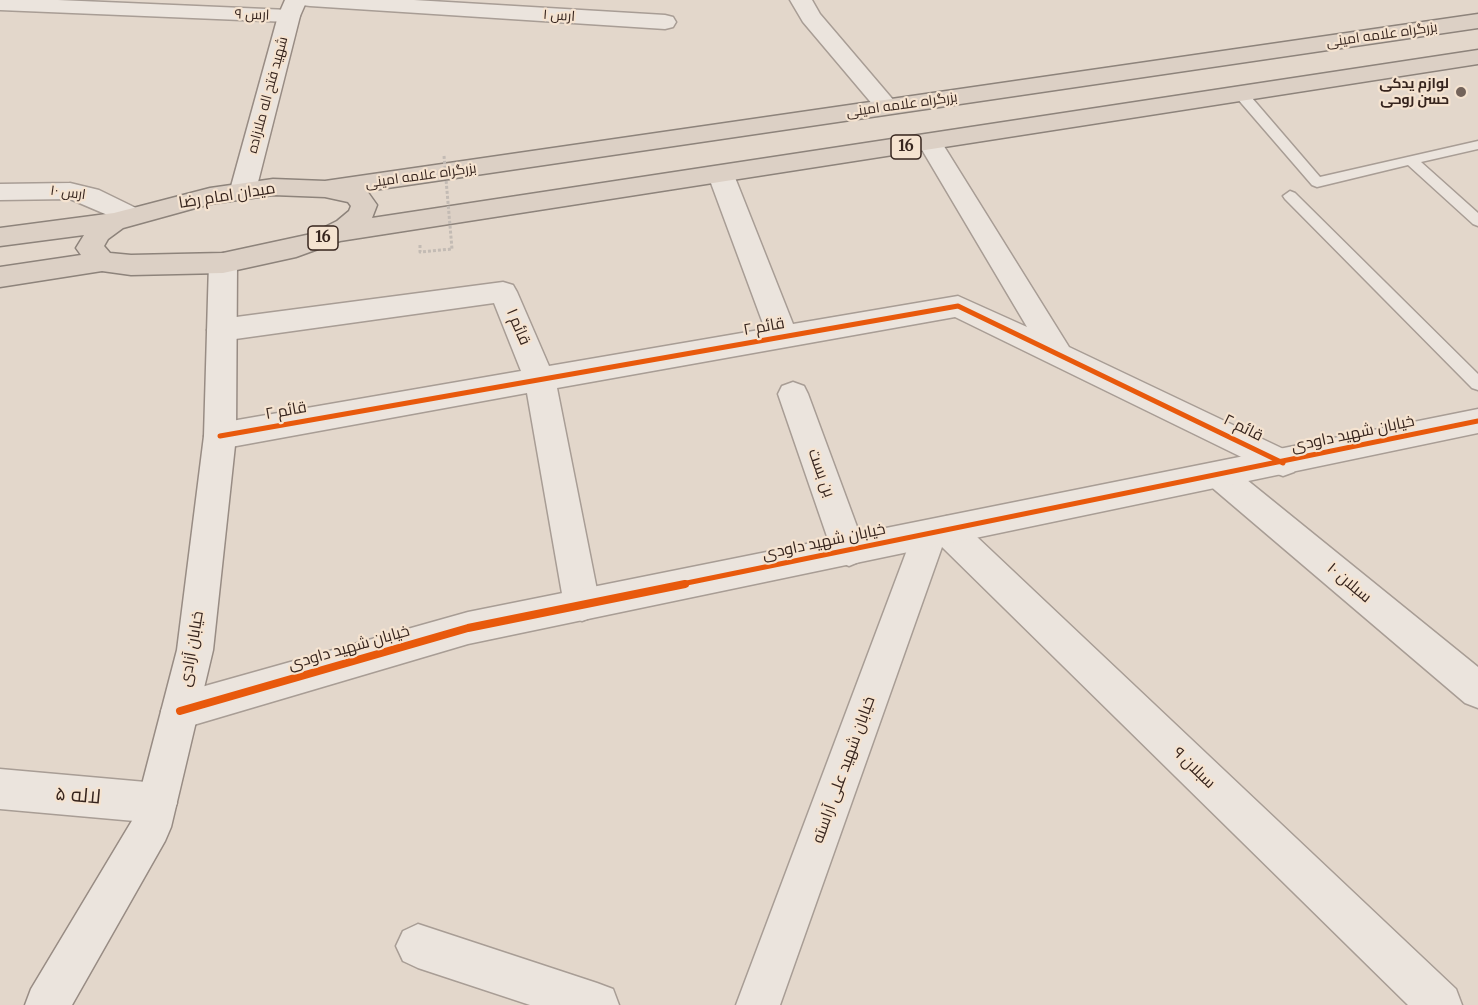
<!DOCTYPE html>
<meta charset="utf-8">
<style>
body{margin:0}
canvas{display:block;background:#e3d7cb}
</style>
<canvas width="1478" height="1005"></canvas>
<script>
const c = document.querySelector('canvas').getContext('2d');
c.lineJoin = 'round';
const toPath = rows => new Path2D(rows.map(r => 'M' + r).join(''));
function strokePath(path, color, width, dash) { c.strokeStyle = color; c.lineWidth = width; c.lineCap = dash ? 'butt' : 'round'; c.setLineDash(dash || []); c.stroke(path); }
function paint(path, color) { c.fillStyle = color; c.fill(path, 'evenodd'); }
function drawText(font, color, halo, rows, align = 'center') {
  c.font = font + ' Merriweather,Cairo,serif'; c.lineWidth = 4.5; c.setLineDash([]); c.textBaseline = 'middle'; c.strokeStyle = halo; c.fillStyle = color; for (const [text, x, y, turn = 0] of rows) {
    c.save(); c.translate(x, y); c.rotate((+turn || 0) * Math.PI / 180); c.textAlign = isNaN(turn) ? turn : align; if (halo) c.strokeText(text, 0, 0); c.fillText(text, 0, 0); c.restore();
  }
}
const service = toPath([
 [1241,90,1246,91,1320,177,1478,141,1478,149,1421,162,1478,213,1478,226,1473,224,1408,165,1317,187,1312,185,1236,97,1235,94,1236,91,1241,90],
 [1290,191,1295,193,1478,374,1478,390,1472,388,1285,199,1283,196,1290,191]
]);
const minor = toPath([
 [0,0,58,0,289,10,297,11,300,16,297,21,289,22,0,10,0,0],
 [299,0,414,0,665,15,673,17,676,22,673,27,665,29,310,6,302,5,299,0],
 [790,0,812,0,820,14,895,102,899,107,895,112,887,114,879,112,803,22,790,0],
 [930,135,939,138,942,143,1069,347,1294,454,1299,463,1294,472,1283,476,1272,472,955,317,557,388,600,605,595,616,582,621,569,616,564,605,527,393,220,449,209,445,204,436,209,427,220,423,521,371,494,303,221,341,211,338,207,330,211,322,221,319,503,282,513,285,517,292,549,366,765,329,708,175,712,169,721,167,730,169,734,175,793,324,958,296,1027,327,918,143,921,138,930,135],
 [70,183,99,190,140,210,144,216,140,222,131,225,70,199,0,200,0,184,70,183],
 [793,382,804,386,808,394,866,551,861,561,849,566,837,561,832,551,778,394,782,386,793,382],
 [1220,463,1231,467,1478,667,1478,708,1465,703,1209,485,1204,476,1209,467,1220,463],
 [947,516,959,520,1456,989,1462,1005,1408,1005,942,547,780,1005,736,1005,913,534,918,524,930,520,934,521,947,516],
 [0,769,157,783,171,789,177,803,171,817,157,823,0,809,0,769],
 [418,924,597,983,613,989,619,1005,530,1005,418,968,403,961,396,946,403,931,418,924]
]);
const tertiary = toPath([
 [1478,409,1478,433,468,644,180,729,167,724,161,711,167,698,180,693,468,612,1478,409]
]);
const secondary = toPath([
 [285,0,307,0,300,16,256,190,252,196,243,198,234,196,230,190,278,16,285,0],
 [223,253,233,256,237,263,236,436,213,650,171,827,165,841,72,1005,25,1005,31,989,133,819,177,650,204,436,209,263,213,256,223,253]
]);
const trunk = toPath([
 [1478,14,1478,28,367,191,377,205,372,218,1478,50,1478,64,340,241,296,257,223,273,131,275,102,271,0,287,0,267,81,255,76,248,84,235,0,246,0,228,114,213,210,188,273,179,325,181,1478,14],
 [273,195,325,197,348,202,351,206,349,211,337,221,311,234,223,253,131,255,110,253,104,246,108,239,123,228,210,204,273,195]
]);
strokePath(service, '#a89d95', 3);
strokePath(minor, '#a89d95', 3);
strokePath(tertiary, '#a89d95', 3);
strokePath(secondary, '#988c84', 3);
strokePath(trunk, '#8d837b', 3);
strokePath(toPath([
 [420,245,420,252,452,249]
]), '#c3bbb4', 3, [3, 2]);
paint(service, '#ebe4dd');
paint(minor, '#ebe4dd');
paint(tertiary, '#ebe4dd');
paint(secondary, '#ebe4dd');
paint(trunk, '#dcd0c5');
strokePath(toPath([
 [444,156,452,249]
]), '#c3bbb4', 3, [3, 2]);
strokePath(toPath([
 [220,436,958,306,1283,463],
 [677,585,1478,421]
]), '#e8590c', 5);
strokePath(toPath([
 [180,711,468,628,685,584]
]), '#e8590c', 8);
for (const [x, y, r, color] of [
 [1461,92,6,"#73635a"]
]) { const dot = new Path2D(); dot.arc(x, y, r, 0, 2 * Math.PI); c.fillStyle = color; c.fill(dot); strokePath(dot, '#f5e3d0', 2); }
drawText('14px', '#36241d', '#f5e3d0', [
 ["ارس ۹",252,15,2],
 ["ارس ۱",559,16,4],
 ["بزرگراه علامه امینی",1382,35,-8],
 ["شهید فتح اله ملازاده",268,95,-75],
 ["بزرگراه علامه امینی",902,105,-8],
 ["بزرگراه علامه امینی",421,176,-8],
 ["ارس ۱۰",68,193,8]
]);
drawText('bold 14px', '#36241d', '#f5e3d0', [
 ["لوازم یدکی",1449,84],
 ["حسن روحی",1449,100]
], 'right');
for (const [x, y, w] of [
 [906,147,30],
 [323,238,30]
]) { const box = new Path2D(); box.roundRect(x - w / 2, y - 12, w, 24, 4.5); c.fillStyle = '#f5e3d0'; c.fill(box); strokePath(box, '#36241d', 1.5); }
drawText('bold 15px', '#36241d', null, [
 ["16",906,147],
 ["16",323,238]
]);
drawText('16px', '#36241d', '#f5e3d0', [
 ["میدان امام رضا",227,196,-9],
 ["قائم ۱",518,327,67],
 ["قائم ۲",764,327,-10],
 ["قائم ۲",286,411,-10],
 ["قائم ۲",1243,428,26],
 ["خیابان شهید داودی",1353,434,-12],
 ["بن بست",821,473,70],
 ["خیابان شهید داودی",824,542,-12],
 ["سبلان ۱۰",1349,583,40],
 ["خیابان شهید داودی",349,648,-16],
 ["خیابان آزادی",192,649,-80],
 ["سبلان ۹",1194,768,44],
 ["خیابان شهید علی آراسته",844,770,-70]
]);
drawText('20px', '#36241d', '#f5e3d0', [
 ["لاله ۵",78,796,5]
]);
</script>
